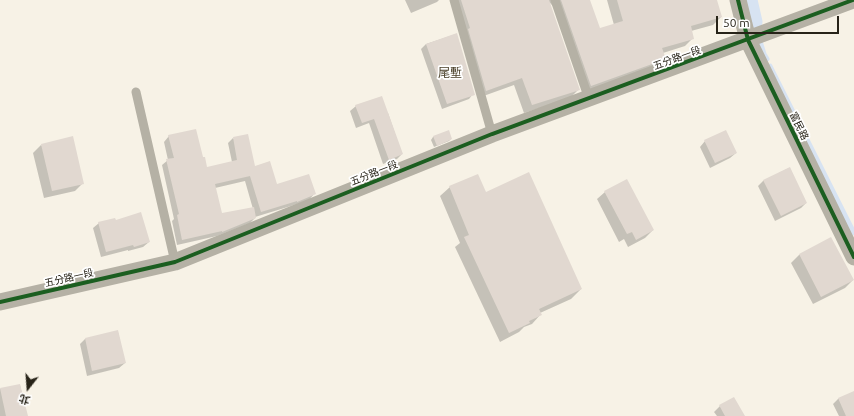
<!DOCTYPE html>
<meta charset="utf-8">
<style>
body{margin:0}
#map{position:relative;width:854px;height:416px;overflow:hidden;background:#f7f2e6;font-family:Ubuntu,"Noto Sans TC",sans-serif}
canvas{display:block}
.north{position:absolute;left:8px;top:368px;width:40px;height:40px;-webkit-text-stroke:3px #fff;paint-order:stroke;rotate:197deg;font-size:11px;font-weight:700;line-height:16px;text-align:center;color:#272318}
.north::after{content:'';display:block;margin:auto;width:14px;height:18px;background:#272318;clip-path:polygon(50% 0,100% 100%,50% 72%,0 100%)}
.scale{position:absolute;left:716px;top:16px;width:123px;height:18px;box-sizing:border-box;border:2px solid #272318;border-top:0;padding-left:5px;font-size:12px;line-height:14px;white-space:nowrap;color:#272318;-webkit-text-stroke:3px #fff;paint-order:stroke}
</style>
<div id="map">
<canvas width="854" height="416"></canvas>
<div class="north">北</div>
<div class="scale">50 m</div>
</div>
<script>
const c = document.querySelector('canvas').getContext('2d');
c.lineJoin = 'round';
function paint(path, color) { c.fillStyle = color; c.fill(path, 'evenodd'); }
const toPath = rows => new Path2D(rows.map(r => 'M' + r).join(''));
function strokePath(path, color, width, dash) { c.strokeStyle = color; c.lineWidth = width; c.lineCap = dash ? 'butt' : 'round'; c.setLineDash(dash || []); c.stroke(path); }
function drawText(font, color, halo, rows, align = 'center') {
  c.font = font + ' Ubuntu,"Noto Sans TC",sans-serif'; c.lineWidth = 3.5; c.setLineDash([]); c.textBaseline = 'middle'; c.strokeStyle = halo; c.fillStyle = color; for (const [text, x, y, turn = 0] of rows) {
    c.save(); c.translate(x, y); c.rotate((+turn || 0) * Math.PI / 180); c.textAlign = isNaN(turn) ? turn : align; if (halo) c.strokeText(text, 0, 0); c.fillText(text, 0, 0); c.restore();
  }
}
paint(toPath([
 [405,0,439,0,437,2,411,13],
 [451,0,589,0,599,30,614,25,607,0,716,0,721,17,713,25,691,31,693,38,685,46,663,53,665,58,657,66,583,93,553,6,550,3,549,3,578,90,570,98,524,113,514,85,478,98],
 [456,34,473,94,469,99,442,109,421,49,426,44],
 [356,106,388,113,402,154,397,159,383,164,369,123,356,128,350,111],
 [448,131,451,139,449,141,434,147,431,140,433,137],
 [169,136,202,158,206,168,232,162,228,143,233,138,254,167,276,185,314,194,309,200,291,206,255,217,255,218,250,223,217,236,177,245,172,221,174,219,162,165,168,160,164,142],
 [245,181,253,209,221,214,215,188],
 [705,141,736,153,730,158,710,168,700,147],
 [41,145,83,183,75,191,44,198,33,153],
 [789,168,806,203,801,208,775,221,758,186,763,181],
 [450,187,485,193,581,289,571,299,540,313,541,314,532,324,524,327,519,332,500,342,455,247,460,243,440,196],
 [605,192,653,230,645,238,628,247,624,239,619,242,597,199],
 [115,221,149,242,143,247,128,251,128,250,101,257,93,228,99,223],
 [831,239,853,280,845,288,813,304,791,263,799,255],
 [118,332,125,363,119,368,87,376,80,344,85,339],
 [20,385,27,416,0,416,0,389],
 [853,392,854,395,854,416,839,416,833,404,838,399],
 [720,406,740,416,717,416,714,412]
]), '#0003');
strokePath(toPath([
 [754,22,764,54,767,59],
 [770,66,854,233]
]), '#d7e3f2', 5);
strokePath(toPath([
 [749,0,754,22]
]), '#d7e3f2', 17);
paint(toPath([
 [461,0,549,0,580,90,532,105,522,78,486,91,468,29,470,28],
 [561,0,590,0,600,28,623,21,617,0,717,0,722,17,691,26,694,39,662,48,666,59,591,86],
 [457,33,475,95,447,104,426,44],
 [382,96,403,154,389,160,374,119,362,123,355,105],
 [196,129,203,157,205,157,207,167,237,160,233,137,248,134,255,166,270,161,277,184,309,174,316,194,297,202,297,201,261,212,250,176,215,184,222,213,254,207,256,218,222,232,222,231,182,240,177,215,179,214,166,159,174,158,168,135],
 [449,130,452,139,437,146,433,136],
 [726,130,737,153,715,163,704,140],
 [73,136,84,184,52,191,41,144],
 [790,167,807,203,781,216,763,180],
 [529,172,582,289,539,309,542,315,529,321,530,323,509,333,464,237,469,235,449,186,478,174,486,192],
 [627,179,654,230,636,240,632,232,627,234,604,191],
 [141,212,150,242,134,247,133,245,106,252,98,222,115,218,116,220],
 [831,237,854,280,821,297,799,254],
 [118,330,126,363,92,371,85,338],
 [20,384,28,416,6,416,0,388],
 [854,391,854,416,846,416,838,398],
 [734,397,745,416,725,416,719,405]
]), '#e1d8d0');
strokePath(toPath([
 [454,0,492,134],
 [555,0,589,99],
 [136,92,175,262]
]), '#b5b1a5', 9);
strokePath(toPath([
 [738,0,748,40,854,257],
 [0,302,175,262,492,134,853,0]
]), '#b5b1a5', 17);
strokePath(toPath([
 [738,0,748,40,854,257],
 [0,302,175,262,492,134,853,0]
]), '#1b5e20', 4);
drawText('10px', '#272318', '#fff', [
 ["五分路一段",677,58,-20],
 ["富民路",799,126,64],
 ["五分路一段",374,173,-22],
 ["五分路一段",69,278,-13]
]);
drawText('12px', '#483e27', '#fff', [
 ["尾塹",450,73]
]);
</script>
